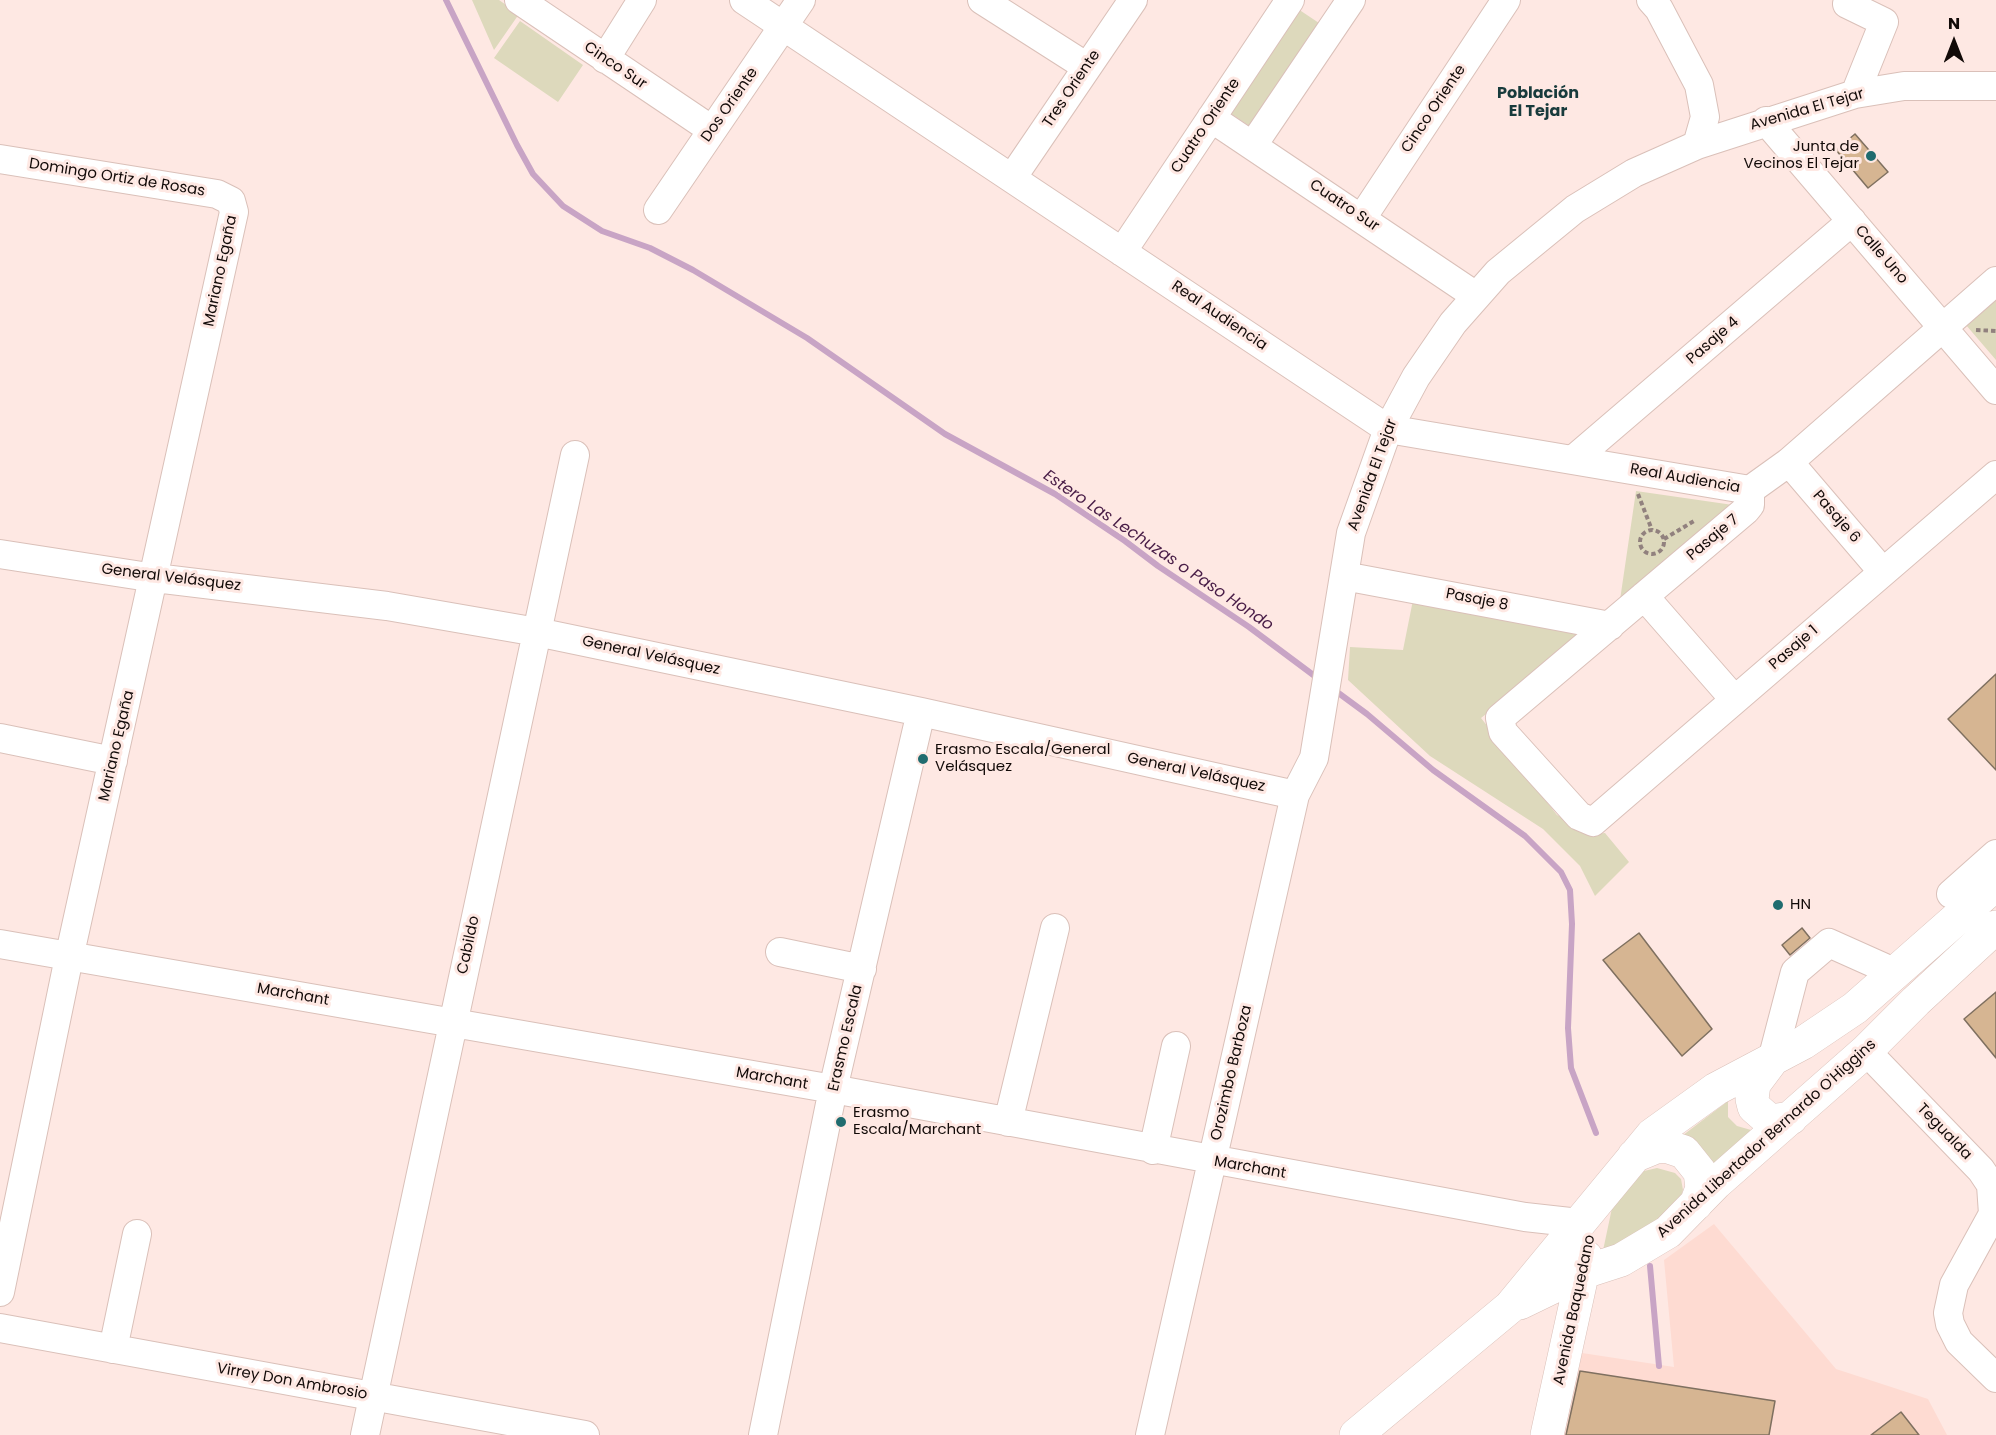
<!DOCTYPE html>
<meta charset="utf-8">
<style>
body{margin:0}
#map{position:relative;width:1996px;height:1435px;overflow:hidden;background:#fee8e3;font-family:Poppins,sans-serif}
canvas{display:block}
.north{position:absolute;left:1924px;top:12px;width:60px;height:60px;-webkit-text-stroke:4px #fee8e3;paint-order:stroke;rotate:0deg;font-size:16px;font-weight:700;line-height:24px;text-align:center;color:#120a08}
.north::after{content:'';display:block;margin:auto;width:21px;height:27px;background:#120a08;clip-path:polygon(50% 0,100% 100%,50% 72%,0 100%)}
</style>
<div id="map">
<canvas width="1996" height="1435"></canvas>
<div class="north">N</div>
</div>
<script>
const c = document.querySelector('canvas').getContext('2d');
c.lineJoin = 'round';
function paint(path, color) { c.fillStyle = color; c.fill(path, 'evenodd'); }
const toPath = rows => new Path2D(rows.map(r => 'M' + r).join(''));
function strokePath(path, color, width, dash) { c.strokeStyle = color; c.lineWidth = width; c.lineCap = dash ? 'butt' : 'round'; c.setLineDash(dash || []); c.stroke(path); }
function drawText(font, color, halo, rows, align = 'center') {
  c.font = font + ' Poppins,sans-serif'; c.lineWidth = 6; c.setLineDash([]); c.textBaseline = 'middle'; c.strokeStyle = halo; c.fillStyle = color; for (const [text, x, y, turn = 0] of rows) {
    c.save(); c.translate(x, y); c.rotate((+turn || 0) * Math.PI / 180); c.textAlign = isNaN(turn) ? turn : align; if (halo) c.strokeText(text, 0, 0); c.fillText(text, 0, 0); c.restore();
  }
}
paint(toPath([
 [1714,1224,1836,1369,1928,1399,1947,1435,1563,1435,1582,1353,1674,1367,1664,1260]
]), '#fedbd2');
paint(toPath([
 [472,0,499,0,519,14,494,50],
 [1298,9,1322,25,1254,129,1230,113],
 [520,21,583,65,558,102,494,58],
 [1996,299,1996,360,1966,325],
 [1636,491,1740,506,1620,600],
 [1413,600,1593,630,1481,718,1557,815,1593,834,1605,833,1629,862,1595,896,1580,866,1543,829,1430,756,1348,680,1350,647,1403,650],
 [1728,1101,1728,1117,1737,1126,1758,1132,1709,1172,1674,1142],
 [1657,1168,1675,1173,1681,1179,1683,1190,1678,1205,1601,1260,1612,1208,1644,1171]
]), '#ddd9bc');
strokePath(toPath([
 [446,0,517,145,533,174,563,206,602,231,650,248,693,270,807,338,945,434,1055,494,1125,541,1158,566,1249,627,1320,680],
 [1333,689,1367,714,1433,770,1525,836,1561,872,1570,890,1572,924,1568,1028,1571,1068,1596,1133],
 [1650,1266,1659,1366]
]), '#c8a4c5', 6);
const building = toPath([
 [1855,134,1888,172,1868,188,1836,150,1855,134],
 [1996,674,1996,770,1948,719,1996,674],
 [1802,928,1810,938,1790,955,1782,945,1802,928],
 [1639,933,1712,1029,1682,1056,1603,960,1639,933],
 [1996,992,1996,1058,1964,1019,1996,992],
 [1580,1371,1775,1401,1769,1435,1566,1435,1580,1371],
 [1901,1412,1919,1435,1871,1435,1901,1412]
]);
paint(building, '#d6b592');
strokePath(building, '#7f7060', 1.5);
const minor = toPath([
 [519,0,712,130],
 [744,0,1388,429,1750,490],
 [982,0,1087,67],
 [1651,0,1659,9,1699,85,1705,117,1697,145],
 [1849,0,1847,4,1884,22,1855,94],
 [605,59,642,0],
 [1211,118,1476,296],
 [1766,121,1996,390],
 [1253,145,1351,0],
 [0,159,217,194,231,201,234,212,67,967,0,1292],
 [1012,178,1133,0],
 [658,210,801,0],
 [1362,218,1506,0],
 [1122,252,1290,0],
 [1573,460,1852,221],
 [1789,462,1883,572],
 [1750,490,1750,505,1746,510,1500,718,1503,732,1579,816,1593,822,1996,475],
 [1750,490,1789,462,1996,281],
 [0,554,155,578,387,606,537,632,921,712,1295,795],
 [1344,576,1610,626],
 [1644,596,1734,699],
 [0,738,113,761],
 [1951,894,1996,854],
 [0,944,833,1089,1525,1217,1579,1223],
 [780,952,862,969],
 [1866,1051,1981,1170,1991,1185,1993,1214,1954,1285,1948,1313,1950,1324,1959,1342,1996,1378],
 [1772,1060,1795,972,1829,943,1896,973],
 [1008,1122,1055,928],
 [1153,1150,1176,1046],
 [0,1328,585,1435],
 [113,1349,137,1234],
 [365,1435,575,455],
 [763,1435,833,1089,921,712],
 [1150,1435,1295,795,1314,758,1351,533,1388,429,1416,377,1453,323,1498,272,1575,209,1634,173,1697,145,1855,94,1904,86,1996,86]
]);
const major = toPath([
 [1772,1060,1754,1084,1752,1099,1754,1107,1770,1121,1791,1118],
 [1634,1156,1656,1147,1666,1146,1684,1152,1700,1172,1702,1188,1696,1204],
 [1520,1303,1584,1272,1621,1260,1668,1232,1716,1183,1866,1051,1916,1001,1996,927],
 [1356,1435,1510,1307,1652,1135,1716,1089,1803,1043,1855,1008,1996,884],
 [1547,1435,1586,1257]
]);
strokePath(minor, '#dac0b9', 30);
strokePath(major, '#dac0b9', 34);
strokePath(toPath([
 [1976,330,1996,331],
 [1638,494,1652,530],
 '1640 542a12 12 0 1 1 24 0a12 12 0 1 1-24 0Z',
 [1664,539,1694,521]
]), '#91817e', 4, [4.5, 3]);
strokePath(minor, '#fff', 28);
strokePath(major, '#fff', 33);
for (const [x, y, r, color] of [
 [1871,156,6,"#206c6f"],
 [923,759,6,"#206c6f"],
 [1778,905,6,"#206c6f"],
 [841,1122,6,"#206c6f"]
]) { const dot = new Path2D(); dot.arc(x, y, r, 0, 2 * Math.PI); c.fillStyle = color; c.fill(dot); strokePath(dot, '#fee8e3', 2); }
drawText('15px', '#120a08', '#fee8e3', [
 ["Cinco Sur",615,66,34],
 ["Tres Oriente",1072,89,-56],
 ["Dos Oriente",730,105,-55],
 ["Cinco Oriente",1434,109,-56],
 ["Avenida El Tejar",1807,110,-16],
 ["Cuatro Oriente",1206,126,-56],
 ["Domingo Ortiz de Rosas",117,178,9],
 ["Cuatro Sur",1344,206,34],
 ["Calle Uno",1881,255,49],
 ["Mariano Egaña",221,271,-78],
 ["Real Audiencia",1219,316,34],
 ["Pasaje 4",1713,341,-41],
 ["Avenida El Tejar",1373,475,-70],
 ["Real Audiencia",1685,479,10],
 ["Pasaje 6",1836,517,49],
 ["Pasaje 7",1713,538,-40],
 ["General Velásquez",171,578,7],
 ["Pasaje 8",1477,600,11],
 ["Pasaje 1",1794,648,-41],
 ["General Velásquez",651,656,12],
 ["Mariano Egaña",117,746,-77],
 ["General Velásquez",1196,773,12],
 ["Cabildo",469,945,-78],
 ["Marchant",293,995,10],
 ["Erasmo Escala",846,1038,-77],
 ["Orozimbo Barboza",1232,1073,-77],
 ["Marchant",772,1079,10],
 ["Tegualda",1944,1132,46],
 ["Avenida Libertador Bernardo O'Higgins",1767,1139,-42],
 ["Marchant",1250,1168,10],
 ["Avenida Baquedano",1575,1310,-78],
 ["Virrey Don Ambrosio",292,1382,10]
]);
drawText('15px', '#120a08', '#fee8e3', [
 ["Junta de",1859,147,"right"],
 ["Vecinos El Tejar",1859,164,"right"],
 ["Erasmo Escala/General",935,750],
 ["Velásquez",935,767],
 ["HN",1790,905],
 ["Erasmo",853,1113],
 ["Escala/Marchant",853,1130]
], 'left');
drawText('bold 16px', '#183b3c', '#fee8e3', [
 ["Población",1538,94],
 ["El Tejar",1538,112]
]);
drawText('italic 16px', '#481c46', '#fee8e3', [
 ["Estero Las Lechuzas o Paso Hondo",1158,551,34]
]);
</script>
